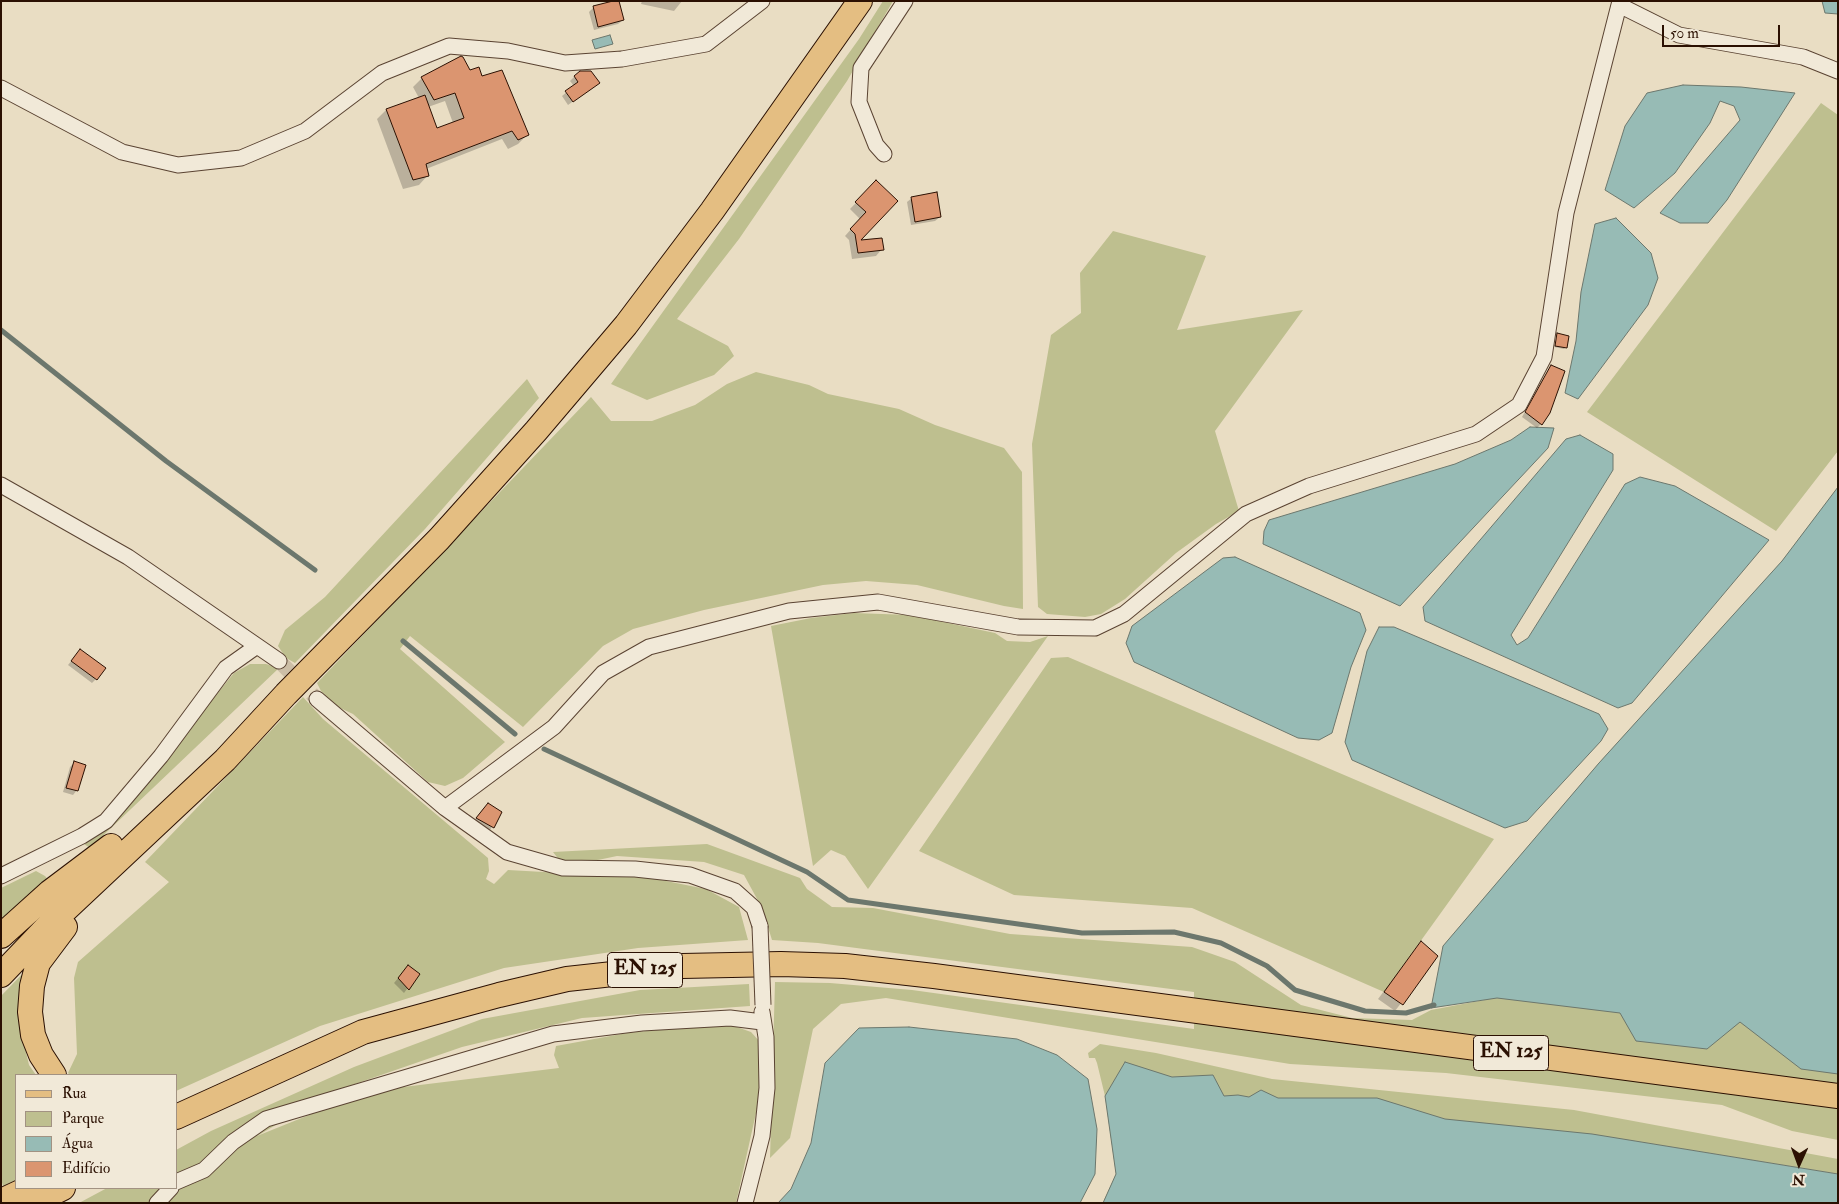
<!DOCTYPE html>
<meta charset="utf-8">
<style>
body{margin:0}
#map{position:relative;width:1839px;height:1204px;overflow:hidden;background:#e9ddc3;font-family:"IM FELL Double Pica",serif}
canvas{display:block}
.frame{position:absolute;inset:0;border:2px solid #2b1002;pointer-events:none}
.legend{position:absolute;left:15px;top:1074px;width:162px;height:115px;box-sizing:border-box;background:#f1e9d8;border:1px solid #a29282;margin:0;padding:6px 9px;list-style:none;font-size:15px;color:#2b1002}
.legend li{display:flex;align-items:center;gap:10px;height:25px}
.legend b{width:25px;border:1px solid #a29282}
.north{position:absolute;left:1774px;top:1139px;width:50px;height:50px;-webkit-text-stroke:4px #f1e9d8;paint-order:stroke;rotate:182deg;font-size:14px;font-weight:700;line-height:20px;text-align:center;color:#2b1002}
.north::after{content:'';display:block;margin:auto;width:18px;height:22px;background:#2b1002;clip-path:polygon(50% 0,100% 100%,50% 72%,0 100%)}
.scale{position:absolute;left:1662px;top:25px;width:118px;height:22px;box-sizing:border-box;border:2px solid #2b1002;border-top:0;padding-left:6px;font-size:15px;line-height:18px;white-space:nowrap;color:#2b1002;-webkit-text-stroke:4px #f1e9d8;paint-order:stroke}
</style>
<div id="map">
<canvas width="1839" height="1204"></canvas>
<div class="frame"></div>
<ul class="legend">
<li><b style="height:6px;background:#e4be82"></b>Rua</li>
<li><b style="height:14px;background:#bebf8f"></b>Parque</li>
<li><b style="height:14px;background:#97bbb5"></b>Água</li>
<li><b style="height:14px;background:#db9570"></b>Edifício</li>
</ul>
<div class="north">N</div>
<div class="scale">50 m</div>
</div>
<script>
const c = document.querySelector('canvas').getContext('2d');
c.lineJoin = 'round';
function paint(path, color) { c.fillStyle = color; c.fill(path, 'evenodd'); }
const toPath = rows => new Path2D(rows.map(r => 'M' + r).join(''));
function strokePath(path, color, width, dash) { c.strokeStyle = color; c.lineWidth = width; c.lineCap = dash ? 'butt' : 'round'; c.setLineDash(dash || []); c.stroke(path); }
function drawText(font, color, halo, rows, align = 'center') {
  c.font = font + ' "IM FELL Double Pica",serif'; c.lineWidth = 4; c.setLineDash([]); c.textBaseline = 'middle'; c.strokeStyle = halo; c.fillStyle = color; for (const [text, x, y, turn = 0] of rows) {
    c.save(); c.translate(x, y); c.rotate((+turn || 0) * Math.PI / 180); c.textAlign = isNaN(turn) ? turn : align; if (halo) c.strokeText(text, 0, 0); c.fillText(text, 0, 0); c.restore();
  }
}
paint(toPath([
 [883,1,893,1,847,81,739,239,677,319,728,346,734,356,714,375,647,400,611,384,859,39],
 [1821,103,1838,115,1838,451,1776,531,1587,412],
 [1113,231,1206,256,1177,330,1303,310,1215,431,1239,511,1216,524,1176,553,1125,599,1101,614,1085,617,1047,614,1038,607,1032,444,1051,335,1081,313,1080,273],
 [756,372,809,385,828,394,899,409,935,425,1004,448,1022,472,1023,609,1004,606,917,585,866,581,823,585,704,610,633,629,603,646,523,727,410,636,400,649,505,742,463,778,445,786,428,782,353,714,338,707,321,691,317,683,591,397,611,421,652,421,695,405,727,384],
 [527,379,539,398,425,529,295,663,286,658,278,646,285,630,325,597],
 [1838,487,1838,1140,1792,1131,1722,1105,1446,1073,1290,1064,886,998,841,1004,813,1029,790,1138,770,1158,775,982,830,983,912,990,1194,1029,1194,992,818,943,772,940,762,908,744,875,704,862,617,856,574,865,560,861,553,852,707,844,800,878,807,889,832,907,873,908,1010,934,1192,947,1235,962,1301,1005,1352,1018,1412,1020,1431,1010,1484,1000,1443,946,1599,763,1782,561],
 [854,613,910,615,995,633,1007,641,1030,642,1048,636,868,889,845,856,831,850,813,866,771,626,811,618],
 [1068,657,1494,839,1384,992,1192,908,1014,895,919,851,1051,658],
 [250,664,266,664,279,668,90,848,84,844,120,813,234,673],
 [303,697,323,719,488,858,489,871,486,879,494,884,508,870,651,878,706,889,739,907,748,940,638,948,504,968,320,1026,176,1091,176,1075,70,1075,68,1073,77,1054,74,978,78,962,169,882,145,862],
 [36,871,45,876,50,882,1,923,1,888],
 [30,966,22,1035,29,1065,36,1075,16,1075,16,1180,3,1186,1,1179,1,996],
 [749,984,750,1006,582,1018,462,1047,332,1092,257,1136,324,1109,387,1089,559,1068,554,1055,556,1046,627,1033,716,1024,734,1026,751,1032,760,1042,760,1095,736,1203,79,1203,107,1188,176,1188,176,1150,211,1131,354,1067,482,1019,640,990],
 [1100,1044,1156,1053,1272,1079,1574,1110,1838,1159,1838,1174,1627,1140,1549,1203,1306,1098,1279,1098,1146,1203,1104,1200,1116,1174,1105,1096,1097,1063,1095,1058,1089,1058,1088,1053]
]), '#bebf8f');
const water = toPath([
 [1822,1,1838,1,1838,14,1825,13,1822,1],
 [610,35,613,44,595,49,592,40,610,35],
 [1683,85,1741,87,1795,93,1727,200,1708,223,1680,223,1660,213,1740,120,1734,106,1720,101,1710,123,1675,173,1634,208,1605,190,1625,126,1647,93,1683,85],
 [1616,218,1651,253,1658,278,1648,305,1578,399,1565,393,1576,341,1581,292,1595,224,1616,218],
 [1530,427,1554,428,1548,448,1400,606,1263,544,1264,531,1269,520,1455,464,1511,440,1530,427],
 [1580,435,1613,454,1613,470,1511,635,1517,645,1528,638,1625,484,1640,477,1675,486,1769,540,1632,703,1618,708,1425,621,1423,607,1566,439,1580,435],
 [1838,487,1838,1074,1801,1069,1740,1022,1707,1049,1636,1041,1620,1013,1497,998,1431,1008,1443,946,1599,763,1782,561,1838,487],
 [1235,557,1360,613,1366,630,1351,667,1332,733,1319,740,1298,738,1134,662,1126,643,1132,626,1223,558,1235,557],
 [1379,627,1394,627,1599,714,1608,729,1601,741,1527,821,1505,828,1352,760,1345,742,1367,651,1379,627],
 [909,1027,1017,1039,1057,1055,1088,1079,1097,1129,1095,1174,1080,1203,778,1203,791,1189,811,1143,825,1063,859,1028,909,1027],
 [1125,1062,1172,1077,1213,1075,1224,1096,1238,1095,1249,1097,1261,1090,1278,1098,1377,1098,1445,1119,1592,1134,1838,1174,1838,1203,1103,1203,1116,1174,1105,1096,1125,1062]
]);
paint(water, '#97bbb5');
strokePath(water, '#6c776d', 1);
paint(toPath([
 [618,1,623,20,618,24,594,30,589,12,593,8],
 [642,1,682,1,674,11,641,4],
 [469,72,482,78,527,135,518,144,508,149,502,139,426,169,428,175,419,185,403,189,377,119,386,110,419,98,413,87,422,78],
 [445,101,453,123,436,130,428,107],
 [574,77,599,83,568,105,562,96,574,86,570,81],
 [876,182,858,242,882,249,876,256,852,259,849,240,845,236,860,219,850,209],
 [912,198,940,217,935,221,911,225,907,202],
 [1558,334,1566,347,1564,349,1554,347],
 [1551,366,1541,424,1537,428,1522,417],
 [76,655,96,679,92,683,68,665],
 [74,763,77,790,73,795,63,792,70,767],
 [483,809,500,812,489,832,472,823],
 [1421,942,1437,956,1395,1011,1378,999],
 [404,971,418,974,404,993,394,983]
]), '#0003');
strokePath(toPath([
 [1,330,166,461,315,570],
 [403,641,515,734],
 [544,749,807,872,848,900,1082,933,1174,932,1221,943,1267,966,1295,990,1365,1011,1406,1013,1434,1005]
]), '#6c776d', 5);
const building = toPath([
 [613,1,619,1,624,20,598,27,593,6,613,1],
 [461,56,463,57,470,70,479,67,482,76,502,70,529,135,518,140,512,131,426,164,429,176,413,180,386,109,425,95,437,128,464,118,455,93,434,100,421,77,461,56],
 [580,71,591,71,600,83,573,102,565,91,578,82,574,76,580,71],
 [876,180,898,201,861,240,882,238,884,250,858,253,855,234,850,229,866,212,855,202,876,180],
 [937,192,941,217,915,222,911,197,937,192],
 [1557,333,1569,336,1567,348,1555,346,1557,333],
 [1551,365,1565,371,1550,413,1542,425,1525,412,1551,365],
 [80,649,106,668,97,680,71,661,80,649],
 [74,761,86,765,78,791,66,788,74,761],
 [488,803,502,812,494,828,476,818,488,803],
 [1421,941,1438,956,1403,1005,1384,992,1421,941],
 [408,965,420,974,409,990,398,978,408,965]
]);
paint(building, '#db9570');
strokePath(building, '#2b1002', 1);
strokePath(toPath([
 [279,661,317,699]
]), '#ccbea6', 15, [15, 8]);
const minor = toPath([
 [1619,5,1679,35,1803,57,1838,71],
 [1,88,122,152,178,165,241,158,305,131,382,73,449,46,508,51,565,63,622,59,706,44,762,1],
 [884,154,876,145,859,102,861,68,905,1],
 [1,485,128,557,279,661],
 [317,699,445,808,507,852,563,868,635,869,690,875,735,891,754,908,760,926],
 [445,808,554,727,603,673,649,647,789,611,878,602,1018,627,1095,628,1124,614,1246,514,1309,486,1476,434,1519,405,1544,357,1566,213,1620,1],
 [1,876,82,836,106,821,161,756,226,668,257,646],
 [176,1182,204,1170,233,1142,266,1119,553,1034,642,1023,730,1018,762,1022],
 [157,1203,171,1188],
 [745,1203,762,1136,767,1088,766,1037,762,1012]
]);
const primary = toPath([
 [1,936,50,892,111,846],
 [1,975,45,929,225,760,286,694,439,539,536,431,626,325,712,211,860,1],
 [54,1075,41,1055,33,1035,30,1012,32,986,38,963,65,927],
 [176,1117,363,1032,499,995,567,979,631,972,682,966,781,964,845,966,934,976,1838,1096],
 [1,1201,29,1188],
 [33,1203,63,1188]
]);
strokePath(minor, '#5a4332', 17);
strokePath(primary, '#2b1002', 26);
strokePath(minor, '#f1e9d8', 15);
strokePath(primary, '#e4be82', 24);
const minorBridge = toPath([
 [760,926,763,1005]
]);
strokePath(minorBridge, '#5a4332', 17, []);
strokePath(minorBridge, '#f1e9d8', 15);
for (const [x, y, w] of [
 [645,970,75],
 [1511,1053,75]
]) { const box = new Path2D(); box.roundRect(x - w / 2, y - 17.5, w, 35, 4); c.fillStyle = '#f1e9d8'; c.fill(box); strokePath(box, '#2b1002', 1); }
drawText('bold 20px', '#2b1002', null, [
 ["EN 125",645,970],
 ["EN 125",1511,1053]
]);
</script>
